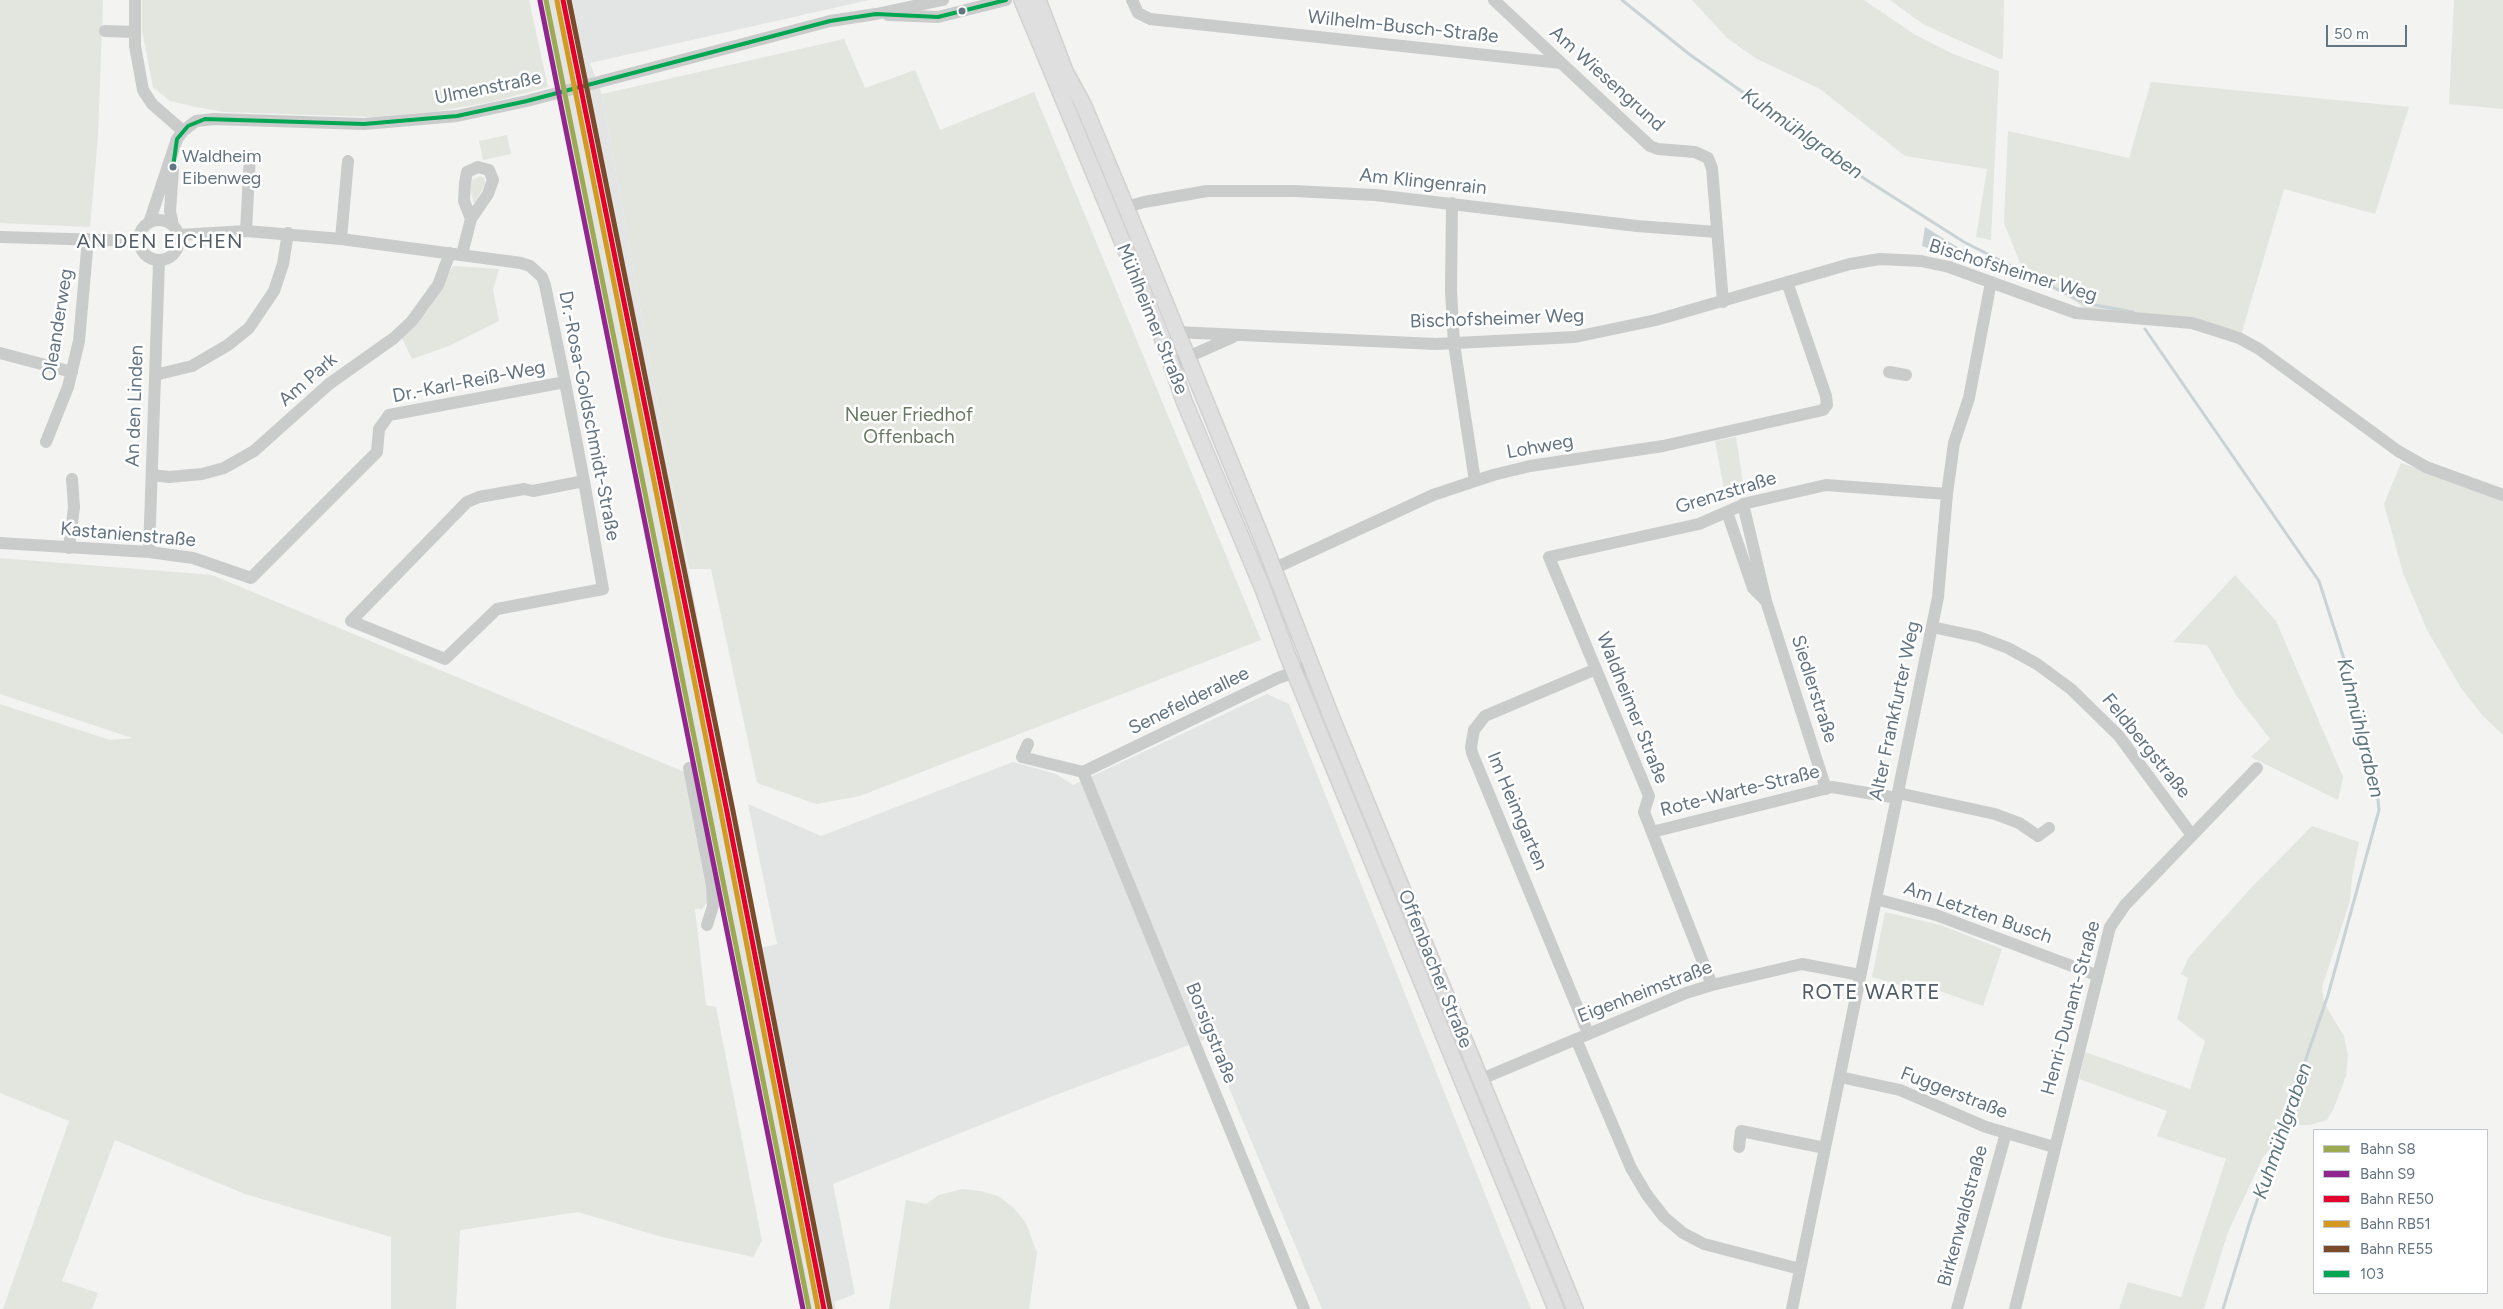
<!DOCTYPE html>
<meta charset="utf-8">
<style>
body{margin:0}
#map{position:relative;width:2503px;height:1309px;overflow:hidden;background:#f3f3f1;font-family:Figtree,sans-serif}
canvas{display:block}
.legend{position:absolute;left:2313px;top:1129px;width:175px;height:165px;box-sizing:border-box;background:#fff;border:1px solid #c1c7cd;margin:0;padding:6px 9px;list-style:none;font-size:15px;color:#637482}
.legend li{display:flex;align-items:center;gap:10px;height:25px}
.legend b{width:25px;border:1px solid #c1c7cd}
.scale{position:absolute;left:2326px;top:25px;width:81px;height:22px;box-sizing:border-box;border:2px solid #637482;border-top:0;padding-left:6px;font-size:15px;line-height:18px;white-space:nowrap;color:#637482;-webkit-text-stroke:4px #fff;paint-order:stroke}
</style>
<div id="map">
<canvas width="2503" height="1309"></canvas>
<ul class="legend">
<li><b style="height:6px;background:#9daa52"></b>Bahn S8</li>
<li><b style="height:6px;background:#91268f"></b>Bahn S9</li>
<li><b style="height:6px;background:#e4002b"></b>Bahn RE50</li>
<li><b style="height:6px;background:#d29a20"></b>Bahn RB51</li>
<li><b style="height:6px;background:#7a4b2a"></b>Bahn RE55</li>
<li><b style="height:6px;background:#00a651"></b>103</li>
</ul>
<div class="scale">50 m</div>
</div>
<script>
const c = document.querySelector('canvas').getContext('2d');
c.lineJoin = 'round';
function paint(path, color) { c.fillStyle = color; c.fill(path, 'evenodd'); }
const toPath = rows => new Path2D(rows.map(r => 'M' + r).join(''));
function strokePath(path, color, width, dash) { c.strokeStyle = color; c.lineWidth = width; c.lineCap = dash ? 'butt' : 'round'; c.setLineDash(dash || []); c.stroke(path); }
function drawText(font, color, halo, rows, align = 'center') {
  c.font = font + ' Figtree,sans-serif'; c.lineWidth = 5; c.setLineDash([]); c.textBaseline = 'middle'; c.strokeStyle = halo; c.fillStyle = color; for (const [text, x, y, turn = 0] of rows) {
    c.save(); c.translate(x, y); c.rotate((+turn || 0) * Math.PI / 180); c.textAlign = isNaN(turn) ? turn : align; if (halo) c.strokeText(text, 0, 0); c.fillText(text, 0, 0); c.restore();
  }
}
paint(toPath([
 [538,0,869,0,590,63,602,94,669,469,761,948,777,944,748,804,821,836,1013,762,1056,774,1073,785,1267,694,1289,704,1531,1309,1322,1309,1208,1038,1058,1094,833,1184,855,1294,834,1302,836,1309,802,1309,569,137]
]), '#e3e5e4');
paint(toPath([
 [0,0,103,0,98,137,90,227,0,223],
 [142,0,529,0,548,87,492,102,433,112,372,117,224,112,196,107,170,101,153,87,142,30],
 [1692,0,1864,0,1914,34,1953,54,1999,71,1991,240,1976,237,1987,169,1905,156,1820,89,1757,59,1727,38],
 [1890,0,2004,0,2003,58,2000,59,1923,24],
 [2454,0,2503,0,2503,109,2449,104],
 [844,39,865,88,915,70,940,130,1034,92,1261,640,860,796,816,804,757,783,711,569,689,569,669,469,602,94],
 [2151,82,2409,107,2375,214,2284,189,2242,332,2206,323,2090,312,2020,263,2004,223,2008,131,2129,158],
 [507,135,511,154,483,160,479,141],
 [480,176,484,178,486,183,474,204,470,187,472,180],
 [453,266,499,269,493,290,499,321,449,346,412,359,401,336,428,310],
 [1736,437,1745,496,1726,500,1715,441],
 [2401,463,2503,500,2503,735,2482,715,2461,688,2427,630,2403,573,2384,504],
 [0,558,212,575,687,773,710,899,702,909,695,909,706,1005,716,1007,762,1241,753,1257,662,1237,578,1212,460,1230,456,1309,391,1309,391,1237,245,1194,115,1140,62,1281,98,1293,92,1309,3,1309,69,1121,0,1093,0,704,110,740,132,738,0,694],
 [2235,575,2276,621,2343,777,2338,800,2251,757,2270,739,2236,695,2207,645,2173,642],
 [2312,826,2359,842,2352,877,2350,901,2322,987,2324,1003,2344,1036,2348,1055,2346,1076,2334,1108,2327,1120,2310,1125,2292,1125,2263,1157,2228,1232,2204,1309,2119,1309,2128,1282,2181,1297,2226,1159,2157,1136,2167,1111,2079,1079,2085,1052,2190,1089,2205,1041,2177,1019,2188,978,2181,974,2189,957,2251,888],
 [1885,912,1940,925,2002,949,1983,1006,1905,979,1904,986,1872,977],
 [962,1189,980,1191,998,1196,1014,1208,1026,1223,1037,1253,1029,1309,889,1309,906,1200,926,1204,939,1195]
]), '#e2e6df');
paint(toPath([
 [1925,227,1980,261,1978,265,1922,246]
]), '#c9d2d4');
strokePath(toPath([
 [1622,0,1689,54,1865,179,1964,242,2084,303,2133,312],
 [2145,329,2319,581,2352,684,2375,772,2379,810,2328,995,2250,1221,2223,1309]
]), '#c9d2d4', 3);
const major = toPath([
 [1022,0,1162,337,1184,401,1263,589,1287,654,1556,1309],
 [1038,0,1065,71,1083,104,1126,207,1262,539,1331,716,1575,1309]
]);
strokePath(major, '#d0d1d0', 18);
strokePath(toPath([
 [135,0,135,46,143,90,152,104,183,131],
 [1132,0,1138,13,1150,19,1561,63],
 [1494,0,1650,146,1658,149,1695,152,1708,158,1712,168,1723,302],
 [888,15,938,17,1006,0],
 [105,31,135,32],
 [173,169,170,211,173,225],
 [1452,203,1451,291,1454,344,1475,481],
 [1126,207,1144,202,1207,191,1294,191,1375,195,1637,226,1717,232],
 '139 240a20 20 0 1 1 40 0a20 20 0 1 1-40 0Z',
 [149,223,177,139,183,131,196,121,214,119,364,124,457,116,527,101,830,21,876,14,943,0],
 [246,231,250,156],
 [179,235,246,231,341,239,521,263,530,266,542,277,545,285,565,382,584,481,603,589,497,609,445,659,351,621,467,502,479,497,524,489,533,491,584,481],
 [0,237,139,241],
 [341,239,348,161],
 [462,254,471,219,488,194,493,180,489,170,478,167,467,172,465,183,464,201,471,219],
 [1162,337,1176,332,1436,344,1575,337,1656,320,1850,264,1880,259,1921,261,1949,267,2076,313,2192,323,2239,338,2259,349,2398,451,2426,467,2503,495],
 [0,353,72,372],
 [1172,364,1233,337],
 [1889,372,1906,375],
 [155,375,192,366,228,345,249,328,274,291,283,264,288,233],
 [46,442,68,387,79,341,88,239],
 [152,475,169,477,202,474,224,468,254,451,329,384,394,338,412,321,438,285,450,253],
 [1743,504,1766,601,1826,789],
 [1727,512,1753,588,1766,601],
 [0,543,149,552,193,558,251,578,377,452,379,429,389,415,565,382],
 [69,548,74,507,72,479],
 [149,552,159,261],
 [1273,569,1433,495,1493,475,1530,466,1663,446,1823,410,1827,405,1826,396,1787,282],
 [1932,627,1979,637,2008,648,2037,664,2071,689,2119,736,2191,834],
 [1028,744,1022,757,1083,772],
 [689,768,712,885,713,906,707,925],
 [1083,772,1304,1309],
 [1083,772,1278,678,1311,666],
 [1898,793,1995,814,2019,823,2038,836,2049,828],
 [1652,832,1832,787,1897,798],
 [1876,899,1936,915,2096,975],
 [1712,985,1644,812,1649,796,1549,557,1699,524,1747,503,1826,485,1947,494],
 [1588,1033,1472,753,1471,747,1474,730,1485,716,1596,669],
 [1576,1039,1631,1168,1647,1195,1664,1217,1683,1233,1704,1244,1800,1269],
 [1840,1077,1900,1090,1986,1127,2054,1147],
 [1479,1080,1686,993,1712,985,1802,964,1860,975],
 [1739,1147,1741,1131,1825,1148],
 [1792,1309,1938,597,1947,494,1954,443,1969,398,1991,282],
 [1957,1309,2006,1133],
 [2015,1309,2110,927,2125,905,2257,768]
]), '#cacccc', 12);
strokePath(major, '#dfdfe0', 15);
strokePath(toPath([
 [173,167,177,139,188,126,205,119,364,124,457,116,527,101,830,21,876,14,938,17,1006,0]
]), '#00a651', 4);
strokePath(toPath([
 [546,0,809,1309]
]), '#9daa52', 5);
strokePath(toPath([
 [540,1,803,1309]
]), '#91268f', 5);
strokePath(toPath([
 [563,0,727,812,824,1309]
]), '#e4002b', 5);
strokePath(toPath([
 [557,1,721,813,818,1309]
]), '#d29a20', 5);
strokePath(toPath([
 [569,0,733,811,830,1308]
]), '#7a4b2a', 5);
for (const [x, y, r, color] of [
 [962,11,4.5,"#637482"],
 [173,167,4.5,"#637482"]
]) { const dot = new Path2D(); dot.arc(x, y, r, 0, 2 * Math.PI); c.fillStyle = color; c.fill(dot); strokePath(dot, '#fff', 2); }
drawText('18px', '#637482', '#fff', [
 ["Waldheim",182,157],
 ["Eibenweg",182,179]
], 'left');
drawText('19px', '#637482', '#fff', [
 ["Wilhelm-Busch-Straße",1403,27,6],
 ["Am Wiesengrund",1607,79,42],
 ["Ulmenstraße",488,88,-11],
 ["Am Klingenrain",1423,182,6],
 ["Bischofsheimer Weg",2013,271,17],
 ["Mühlheimer Straße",1152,319,68],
 ["Bischofsheimer Weg",1497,319,-2],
 ["Oleanderweg",58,325,-81],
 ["Am Park",308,380,-41],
 ["Dr.-Karl-Reiß-Weg",469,382,-11],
 ["An den Linden",135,406,-88],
 ["Dr.-Rosa-Goldschmidt-Straße",589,416,79],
 ["Lohweg",1540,447,-10],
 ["Grenzstraße",1726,493,-17],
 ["Kastanienstraße",128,535,5],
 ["Siedlerstraße",1814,689,72],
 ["Senefelderallee",1189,701,-26],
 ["Waldheimer Straße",1632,708,68],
 ["Alter Frankfurter Weg",1895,711,-78],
 ["Feldbergstraße",2146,746,51],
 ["Rote-Warte-Straße",1740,791,-14],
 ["Im Heimgarten",1517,811,67],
 ["Am Letzten Busch",1978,913,19],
 ["Offenbacher Straße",1435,969,68],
 ["Eigenheimstraße",1645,992,-21],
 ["Henri-Dunant-Straße",2071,1008,-75],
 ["Borsigstraße",1211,1033,68],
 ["Fuggerstraße",1954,1093,21],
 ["Birkenwaldstraße",1963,1216,-75]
]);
drawText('19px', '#677962', '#fff', [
 ["Neuer Friedhof",909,415],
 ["Offenbach",909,437]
]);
drawText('italic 20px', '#5f777f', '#fff', [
 ["Kuhmühlgraben",1802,134,35],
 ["Kuhmühlgraben",2360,728,76],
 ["Kuhmühlgraben",2283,1131,-71]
]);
c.letterSpacing = '1px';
drawText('20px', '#515d67', '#fff', [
 ["AN DEN EICHEN",160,242]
]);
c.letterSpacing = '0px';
c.letterSpacing = '1px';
drawText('21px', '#515d67', '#fff', [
 ["ROTE WARTE",1871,993]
]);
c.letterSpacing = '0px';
</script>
